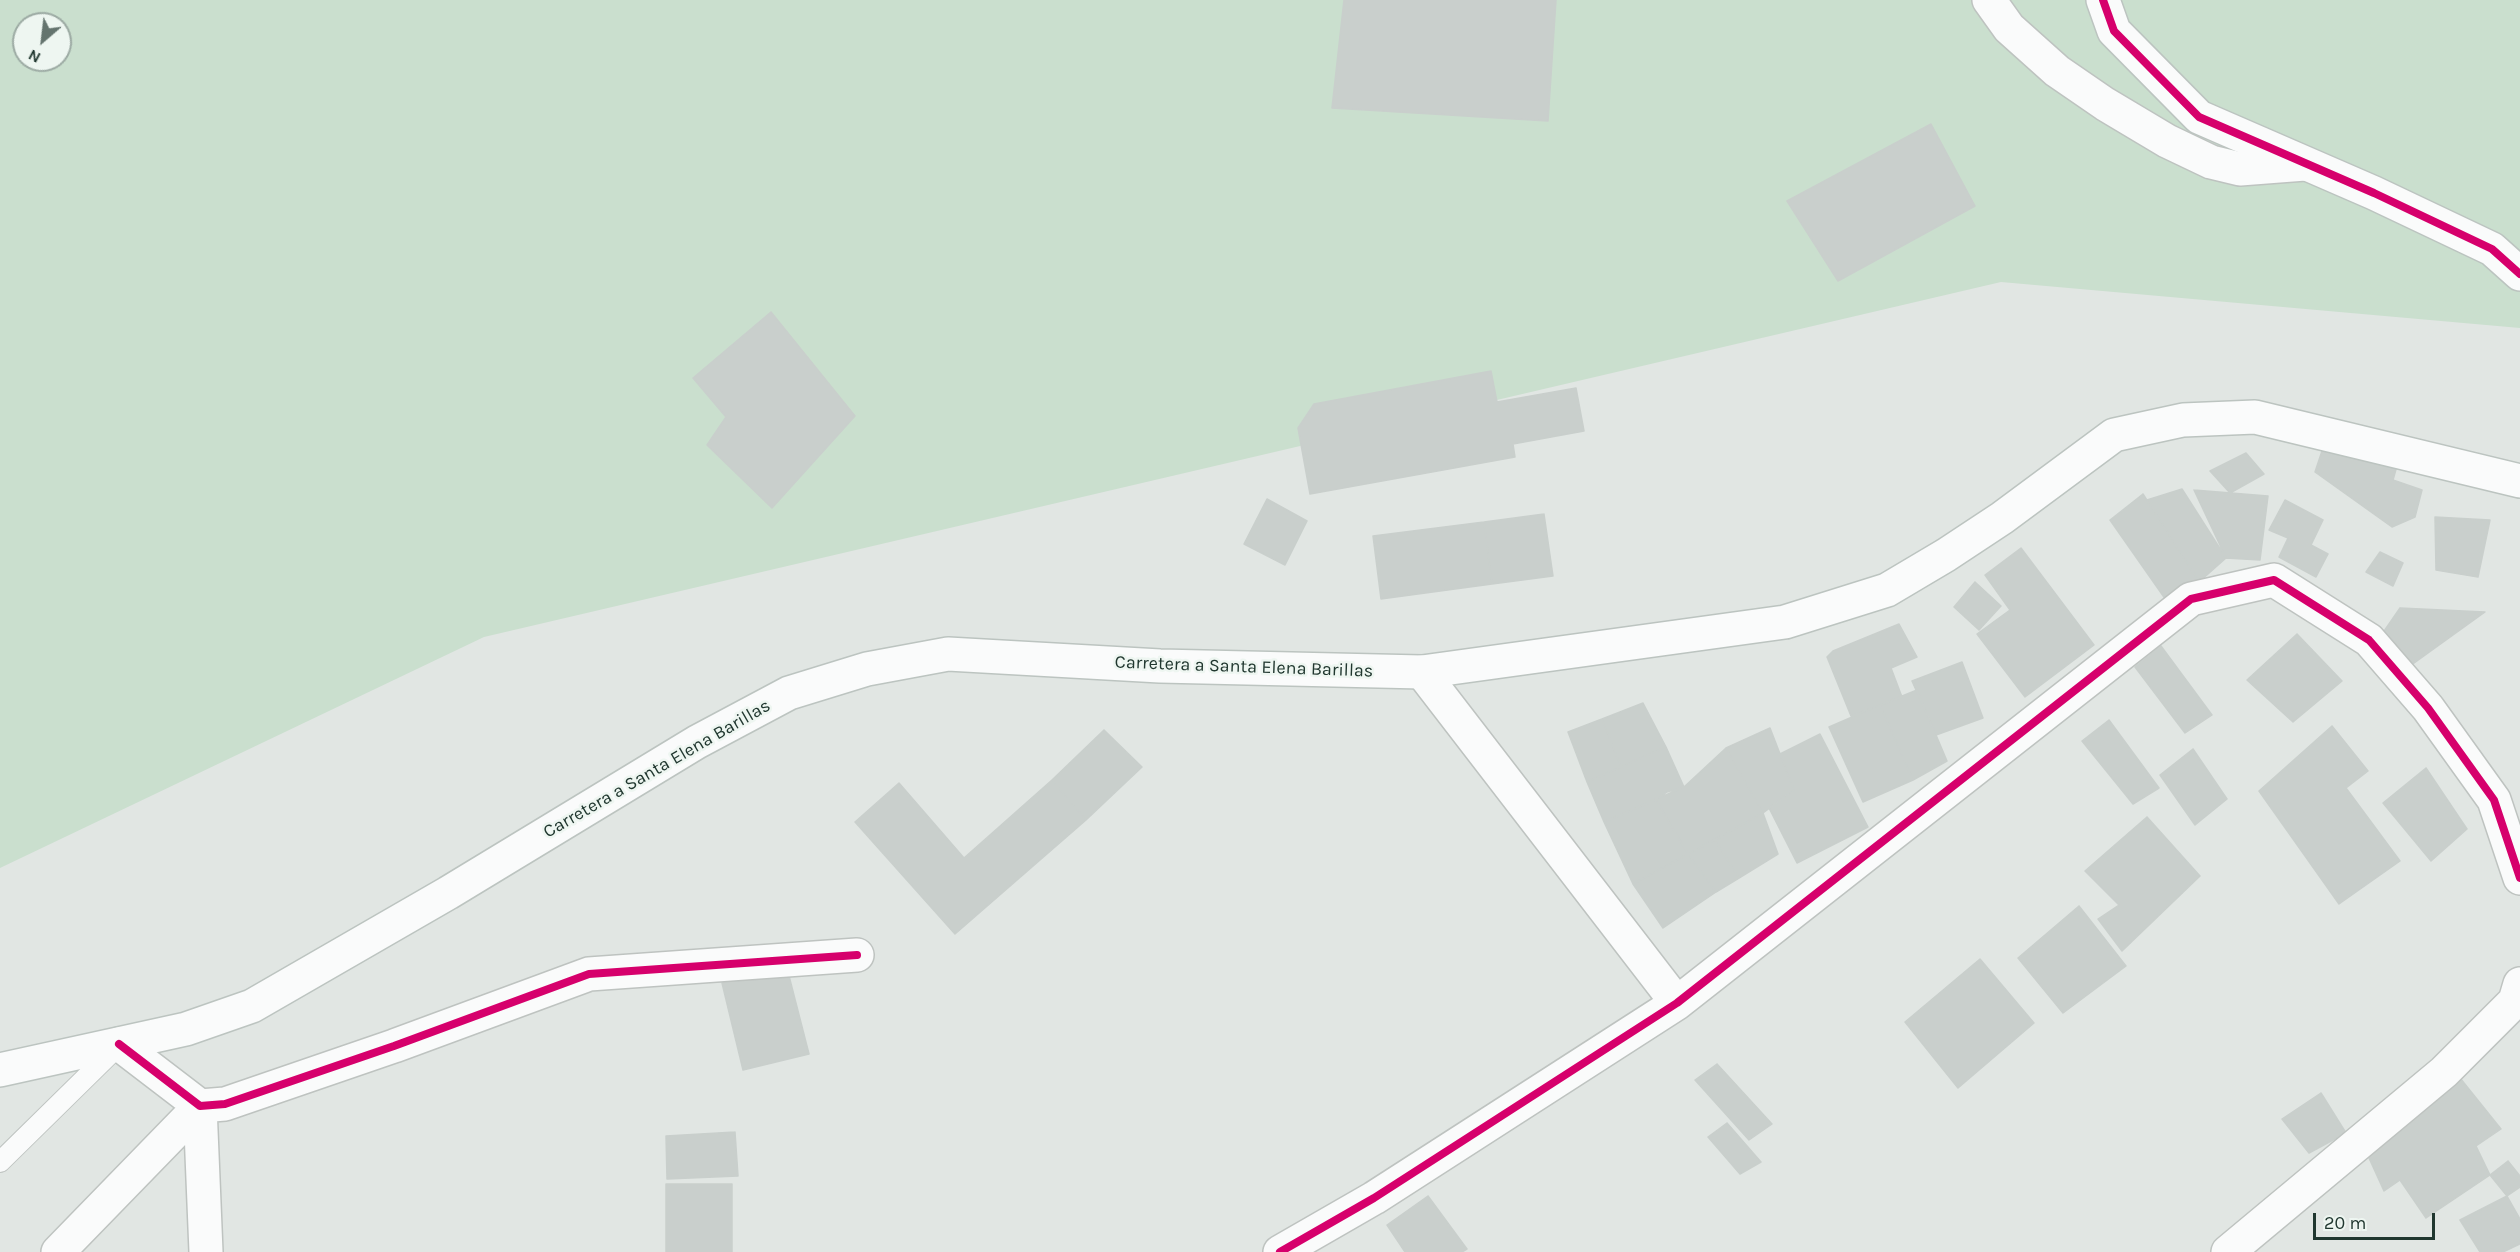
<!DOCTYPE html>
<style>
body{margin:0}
#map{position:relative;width:2520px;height:1252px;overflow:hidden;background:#e1e6e3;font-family:Karla,sans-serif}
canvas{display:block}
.north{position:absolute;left:12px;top:12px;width:60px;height:60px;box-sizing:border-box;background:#eef6f1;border:2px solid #9caaa3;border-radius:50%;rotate:208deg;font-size:16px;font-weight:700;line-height:24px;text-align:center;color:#20372f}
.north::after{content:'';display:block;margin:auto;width:21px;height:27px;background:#64746e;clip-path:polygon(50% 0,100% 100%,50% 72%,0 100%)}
.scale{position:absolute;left:2313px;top:1213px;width:122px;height:27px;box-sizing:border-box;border:3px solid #20372f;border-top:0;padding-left:8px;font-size:18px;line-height:21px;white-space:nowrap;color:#20372f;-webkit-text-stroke:4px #eef6f1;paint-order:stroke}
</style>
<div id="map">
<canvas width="2520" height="1252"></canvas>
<div class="north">N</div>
<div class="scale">20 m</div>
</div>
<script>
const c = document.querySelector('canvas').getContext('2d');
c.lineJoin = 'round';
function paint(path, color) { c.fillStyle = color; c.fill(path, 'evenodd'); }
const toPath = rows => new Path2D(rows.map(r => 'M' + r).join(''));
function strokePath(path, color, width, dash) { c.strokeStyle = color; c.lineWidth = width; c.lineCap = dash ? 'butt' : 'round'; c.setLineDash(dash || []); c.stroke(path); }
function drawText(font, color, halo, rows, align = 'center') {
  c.font = font + ' Karla,sans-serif'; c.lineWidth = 5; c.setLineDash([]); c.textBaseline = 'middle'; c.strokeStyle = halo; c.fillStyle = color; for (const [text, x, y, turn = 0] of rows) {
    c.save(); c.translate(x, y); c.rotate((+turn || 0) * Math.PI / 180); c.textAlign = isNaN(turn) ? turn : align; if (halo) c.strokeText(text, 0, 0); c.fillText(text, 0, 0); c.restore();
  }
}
paint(toPath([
 [0,0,2520,0,2520,328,2001,282,484,637,0,868],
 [24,24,60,24,60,60,24,60]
]), '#cadfce');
const building = toPath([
 [1344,0,1556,0,1548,121,1332,108,1344,0],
 [1931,124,1975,206,1838,281,1787,201,1931,124],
 [771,312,855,416,772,508,707,445,726,417,693,378,771,312],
 [1491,371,1497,402,1576,388,1584,431,1513,444,1515,457,1310,494,1298,428,1314,404,1491,371],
 [2326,439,2400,455,2393,480,2422,490,2415,517,2392,527,2315,472,2326,439],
 [2246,453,2264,474,2230,493,2210,471,2246,453],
 [2182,489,2226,558,2199,582,2147,500,2182,489],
 [2194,490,2268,496,2260,560,2226,558,2194,490],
 [2143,494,2199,582,2166,600,2110,520,2143,494],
 [1267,499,1307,521,1285,565,1244,544,1267,499],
 [2285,500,2323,520,2311,545,2328,554,2316,577,2279,557,2288,538,2269,530,2285,500],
 [1544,514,1553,576,1492,584,1484,522,1544,514],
 [2435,517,2490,520,2478,577,2436,570,2435,517],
 [1484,522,1492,584,1381,599,1373,536,1484,522],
 [2021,548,2094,645,2025,697,1977,634,2010,610,1985,575,2021,548],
 [2380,552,2403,563,2393,586,2366,572,2380,552],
 [1975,582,2001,606,1979,630,1954,607,1975,582],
 [2400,608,2485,612,2410,666,2380,637,2400,608],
 [1899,624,1917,657,1891,668,1902,697,1851,716,1827,657,1833,651,1899,624],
 [2297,634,2342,681,2293,722,2247,680,2297,634],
 [2161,646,2212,715,2185,733,2135,667,2161,646],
 [1962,662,1983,718,1936,735,1912,681,1962,662],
 [1917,690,1947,761,1913,780,1880,705,1917,690],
 [1643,703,1666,747,1621,767,1602,719,1643,703],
 [1880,705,1913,780,1863,802,1829,727,1880,705],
 [1602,719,1621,767,1587,782,1568,732,1602,719],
 [2109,720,2159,788,2133,804,2082,741,2109,720],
 [2332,726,2368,771,2346,788,2400,861,2339,904,2259,791,2332,726],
 [1770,728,1794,790,1763,813,1726,748,1770,728],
 [1104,730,1142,767,1086,820,1052,780,1104,730],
 [1820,734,1868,827,1797,863,1769,808,1794,790,1780,754,1820,734],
 [1666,747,1684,787,1604,822,1587,782,1666,747],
 [1726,748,1763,813,1688,854,1656,800,1667,792,1684,787,1726,748],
 [2193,749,2227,799,2195,825,2160,775,2193,749],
 [2426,768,2467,829,2431,861,2383,803,2426,768],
 [1052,780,1086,820,955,934,855,822,899,783,964,858,1052,780],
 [1656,800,1688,854,1633,884,1604,822,1656,800],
 [1763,813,1778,854,1739,878,1715,840,1763,813],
 [2147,817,2200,876,2122,951,2098,919,2119,905,2085,871,2147,817],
 [1715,840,1739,878,1716,892,1688,854,1715,840],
 [1688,854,1716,892,1663,928,1633,884,1688,854],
 [2079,906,2126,966,2063,1013,2018,958,2079,906],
 [1980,959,2034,1023,1958,1088,1905,1022,1980,959],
 [787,968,809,1054,743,1070,722,983,787,968],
 [1717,1064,1772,1124,1749,1140,1695,1080,1717,1064],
 [2456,1073,2501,1129,2476,1146,2490,1175,2426,1218,2400,1180,2384,1191,2364,1147,2456,1073],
 [2321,1093,2346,1133,2309,1153,2282,1119,2321,1093],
 [1727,1123,1761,1162,1740,1174,1708,1137,1727,1123],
 [735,1132,738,1176,667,1179,666,1136,735,1132],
 [2508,1161,2520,1176,2520,1187,2507,1196,2490,1175,2508,1161],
 [666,1184,732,1184,732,1252,666,1252,666,1184],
 [1428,1196,1467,1249,1462,1252,1405,1252,1387,1225,1428,1196],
 [2507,1196,2520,1219,2520,1244,2503,1252,2480,1252,2460,1220,2507,1196]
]);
paint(building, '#c9cfcc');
strokePath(building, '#c9cfcc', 1.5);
const lane = toPath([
 [0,1162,116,1048]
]);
const street = toPath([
 [1989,0,2009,28,2057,71,2105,104,2167,141,2211,162,2240,169,2305,164],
 [1422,672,1677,1003],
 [119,1044,200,1106,225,1104,394,1046,589,974,857,955],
 [200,1106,206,1252],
 [58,1252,200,1106],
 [1280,1252,1374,1198,1677,1003,2191,599,2274,580,2369,640,2428,708,2494,800,2520,878],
 [2228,1252,2444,1072,2515,1001,2520,984]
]);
const secondary = toPath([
 [2103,0,2114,31,2199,117,2374,193,2492,249,2520,274],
 [0,1070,186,1029,252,1006,448,893,697,742,789,693,867,669,948,654,1160,666,1422,672,1785,622,1887,590,1946,555,2002,518,2114,435,2183,420,2255,417,2520,481]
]);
strokePath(lane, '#bec3c0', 22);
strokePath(street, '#bec3c0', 36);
strokePath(secondary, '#bcc4c0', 36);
strokePath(lane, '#fafbfb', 20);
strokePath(street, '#fafbfb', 33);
strokePath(secondary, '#fafbfb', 33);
strokePath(toPath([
 [2103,0,2114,31,2199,117,2374,193,2492,249,2520,274],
 [119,1044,200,1106,225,1104,394,1046,589,974,857,955],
 [1280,1252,1374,1198,1677,1003,2191,599,2274,580,2369,640,2428,708,2494,800,2520,878]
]), '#d6006c', 8);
drawText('18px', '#20372f', '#eef6f1', [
 ["Carretera a Santa Elena Barillas",1244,667,2],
 ["Carretera a Santa Elena Barillas",657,769,-30]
]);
</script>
